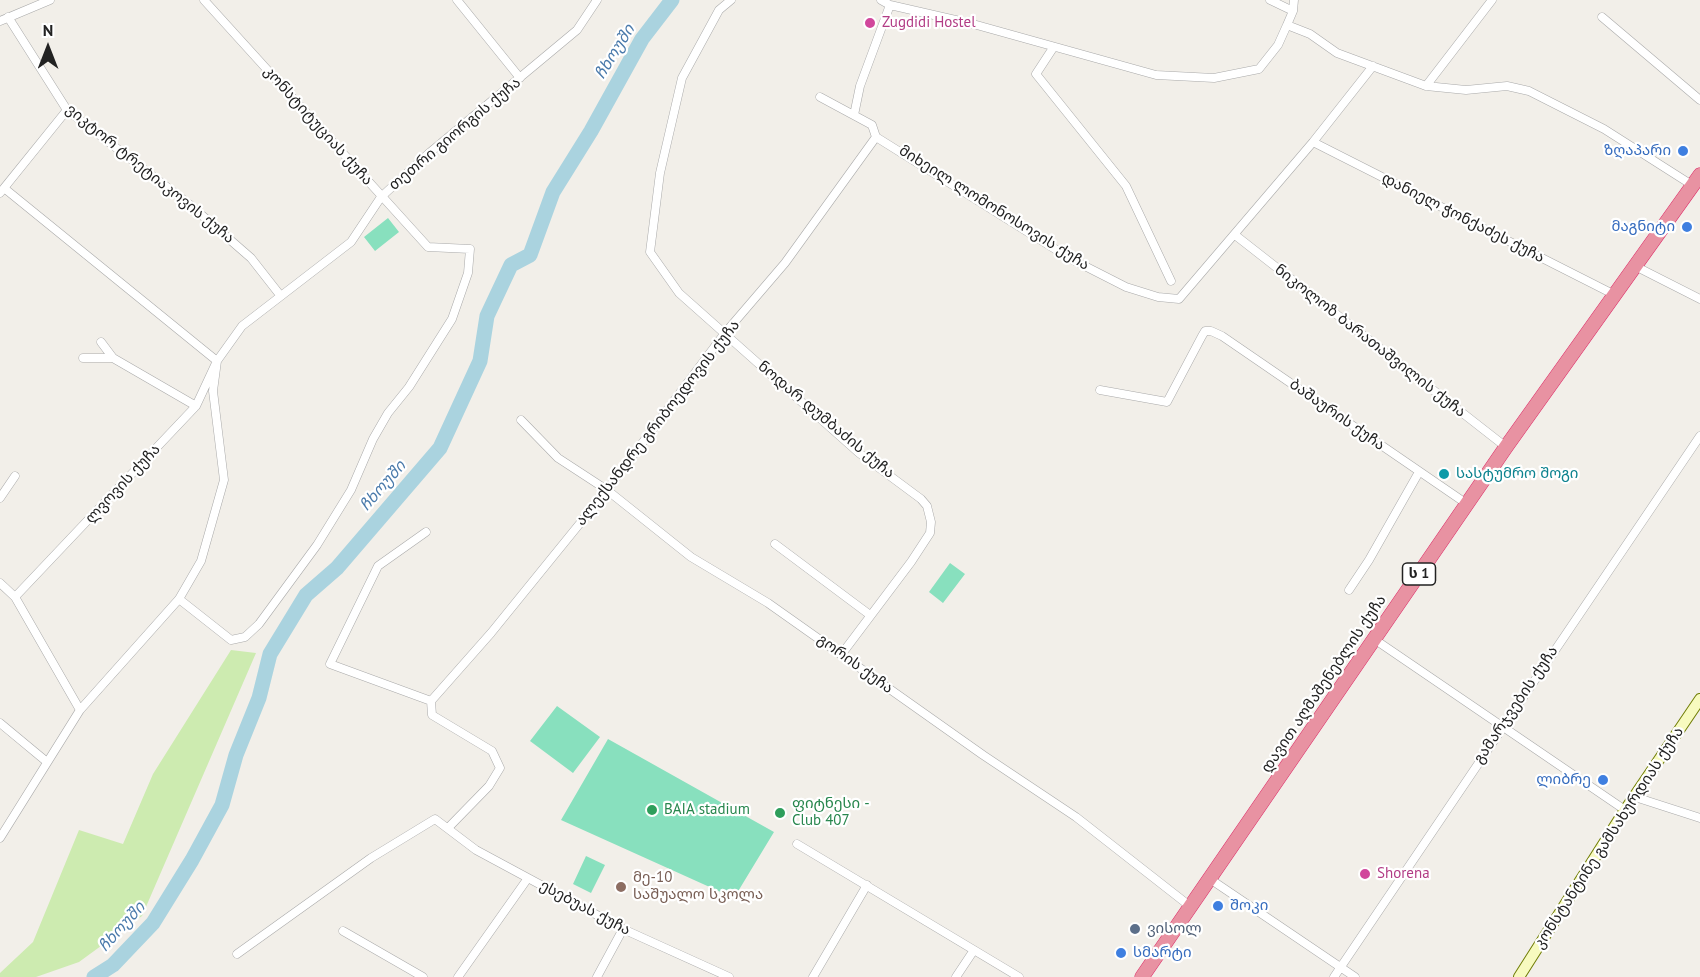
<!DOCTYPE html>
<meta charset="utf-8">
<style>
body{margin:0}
#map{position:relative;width:1700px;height:977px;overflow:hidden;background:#f2efe9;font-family:"PT Sans",sans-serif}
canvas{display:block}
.north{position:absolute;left:18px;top:18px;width:60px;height:60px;-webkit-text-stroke:4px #fff;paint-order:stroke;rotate:0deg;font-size:16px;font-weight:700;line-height:24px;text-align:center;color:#222}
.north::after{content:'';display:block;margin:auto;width:21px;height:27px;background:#222;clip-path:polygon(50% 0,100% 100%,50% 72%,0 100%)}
</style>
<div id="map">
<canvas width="1700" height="977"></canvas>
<div class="north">N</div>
</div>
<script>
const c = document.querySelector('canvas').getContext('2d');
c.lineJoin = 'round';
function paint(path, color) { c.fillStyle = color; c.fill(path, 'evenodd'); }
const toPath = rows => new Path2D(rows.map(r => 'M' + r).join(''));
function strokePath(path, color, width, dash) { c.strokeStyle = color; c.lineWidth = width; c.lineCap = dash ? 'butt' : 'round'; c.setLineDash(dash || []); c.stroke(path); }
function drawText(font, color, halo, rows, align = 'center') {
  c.font = font + ' "PT Sans","Noto Sans Georgian",sans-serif'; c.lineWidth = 4.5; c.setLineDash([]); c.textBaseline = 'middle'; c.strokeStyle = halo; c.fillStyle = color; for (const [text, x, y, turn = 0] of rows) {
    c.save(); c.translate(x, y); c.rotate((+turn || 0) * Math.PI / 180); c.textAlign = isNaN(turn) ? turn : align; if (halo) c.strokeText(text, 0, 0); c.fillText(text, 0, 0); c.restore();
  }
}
paint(toPath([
 [231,650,256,653,142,916,79,962,36,977,0,977,0,973,33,942,79,830,123,844,153,774]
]), '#cdebb0');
paint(toPath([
 [388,218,399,232,375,251,364,237],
 [950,563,965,574,943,603,929,592],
 [557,706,600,737,573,773,530,741],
 [608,739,774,832,734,898,561,820],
 [586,856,605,865,591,893,573,884]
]), '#88e0be');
strokePath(toPath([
 [94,977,113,965,153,923,192,860,222,805,236,755,259,698,270,654,306,595,337,568,440,448,480,361,487,316,511,265,530,255,553,192,591,131,642,39,672,0]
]), '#aad3df', 15);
const street = toPath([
 [457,0,520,78],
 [731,0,719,10,682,78,660,173,650,252,679,293,859,453,921,499,927,506,931,522,930,533,911,562,841,655],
 [881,0,890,5,973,24,1156,75,1214,78,1259,69,1278,45,1287,25,1310,34,1337,53,1426,86,1466,90,1507,86,1529,91,1604,129,1692,185],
 [1270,0,1293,11,1287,25],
 [1293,11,1294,0],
 [8,17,67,110,189,204,251,258,280,295],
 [1602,17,1700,100],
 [0,21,50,0],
 [1053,48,1036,74,1126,186,1171,281],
 [1426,86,1492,0],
 [820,97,872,125,876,137,1071,259,1126,287,1158,297,1179,299,1313,142,1373,66],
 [854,115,860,86,890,5],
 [1313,142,1613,294],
 [4,188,217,361,196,406,15,597],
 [0,193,67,110],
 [1235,235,1506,447],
 [1633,265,1700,299],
 [101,342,113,358,196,406],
 [83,358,113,358],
 [1100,390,1167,402,1202,336,1205,331,1211,331,1222,336,1467,504],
 [521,420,558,458,607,490,691,557,768,603,983,755,1076,817,1191,907],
 [0,498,15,476],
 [426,532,378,566,330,664,431,701],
 [775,544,870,615],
 [0,583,15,597,80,710],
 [1349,590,1369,560,1419,472],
 [179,599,231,640,245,637,259,624,317,545,351,490,373,439,388,413,409,387,452,319,468,273,470,249,428,247,204,0],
 [1374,639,1625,810],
 [431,701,491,633,607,490,725,333,785,263,876,137],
 [431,701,432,715,492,751,500,768,489,786,448,828],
 [0,723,47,762],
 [1635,797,1700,818],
 [0,838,80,710,179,599,201,561,224,480,213,391,217,361,242,326,351,242,381,197,428,154,577,30,597,0],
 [797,844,1019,977],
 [1210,879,1355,977],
 [343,931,423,977],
 [237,954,371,858,435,819,476,850,528,878,623,929,729,977],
 [458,977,528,878],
 [597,977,623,929],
 [813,977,867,885],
 [956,977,974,950],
 [1334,977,1700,436]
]);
const secondary = toPath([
 [1519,977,1625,810,1700,699]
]);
const highway = toPath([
 [1142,977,1506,447,1700,175]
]);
strokePath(street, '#a9a9a9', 9);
strokePath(secondary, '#707d05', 12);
strokePath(highway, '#dc2a67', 15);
strokePath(street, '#fff', 8);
strokePath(secondary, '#f7fabf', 10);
strokePath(highway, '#e892a2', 14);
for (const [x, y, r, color] of [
 [870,23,6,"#d1479c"],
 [1683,151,6,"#3f7fe0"],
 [1687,227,6,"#3f7fe0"],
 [1444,474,6,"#0f9aa8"],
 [1603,780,6,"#3f7fe0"],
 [652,810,6,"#2e9e5b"],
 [780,813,6,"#2e9e5b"],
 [1365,874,6,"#d1479c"],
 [621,887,6,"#8d6e63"],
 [1218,906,6,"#3f7fe0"],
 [1135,929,6,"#5c6f8a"],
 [1121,953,6,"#3f7fe0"]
]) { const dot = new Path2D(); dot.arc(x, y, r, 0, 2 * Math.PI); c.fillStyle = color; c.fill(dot); strokePath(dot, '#fff', 2); }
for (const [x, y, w] of [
 [1419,574,33]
]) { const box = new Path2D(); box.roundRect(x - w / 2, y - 11, w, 22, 4.5); c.fillStyle = '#fff'; c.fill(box); strokePath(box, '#222', 1.5); }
drawText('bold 14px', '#222', null, [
 ["ს 1",1419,574]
]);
drawText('15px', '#b23c85', '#fff', [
 ["Zugdidi Hostel",882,23],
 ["Shorena",1377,874]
], 'left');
drawText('15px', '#222', '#fff', [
 ["კონსტიტუციას ქუჩა",318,126,48],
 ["თეთრი გიორგის ქუჩა",455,134,-40],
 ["ვიკტორ ტრეტიაკოვის ქუჩა",150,174,39],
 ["მიხეილ ლომონოსოვის ქუჩა",994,208,32],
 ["დანიელ ჭონქაძეს ქუჩა",1463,218,27],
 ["ნიკოლოზ ბარათაშვილის ქუჩა",1370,341,38],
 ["ბაშაურის ქუჩა",1337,415,35],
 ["ნოდარ დუმბაძის ქუჩა",826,420,40],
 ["ალექსანდრე გრიბოედოვის ქუჩა",658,423,-52],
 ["ლვოვის ქუჩა",123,484,-47],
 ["გორის ქუჩა",855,664,36],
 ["დავით აღმაშენებლის ქუჩა",1324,684,-56],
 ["გამარჯვების ქუჩა",1516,705,-56],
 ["კონსტანტინე გამსახურდიას ქუჩა",1609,838,-57],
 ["ესებუას ქუჩა",585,908,28]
]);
drawText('15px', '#366cbe', '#fff', [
 ["ზღაპარი",1671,151],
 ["მაგნიტი",1675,227],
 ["ლიბრე",1591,780],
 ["შოკი",1230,906,"left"],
 ["სმარტი",1133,953,"left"]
], 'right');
drawText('15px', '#0d838f', '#fff', [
 ["სასტუმრო შოგი",1456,474]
], 'left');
drawText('15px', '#27864d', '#fff', [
 ["ფიტნესი -",792,804],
 ["Club 407",792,821],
 ["BAIA stadium",664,810]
], 'left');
drawText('15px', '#785e54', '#fff', [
 ["მე-10",633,878],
 ["საშუალო სკოლა",633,895]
], 'left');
drawText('15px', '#4e5e75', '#fff', [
 ["ვისოლ",1147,929]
], 'left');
drawText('italic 16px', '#4a7aab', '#fff', [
 ["ჩხოუში",615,52,-58],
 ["ჩხოუში",383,486,-49],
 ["ჩხოუში",122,927,-48]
]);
</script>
